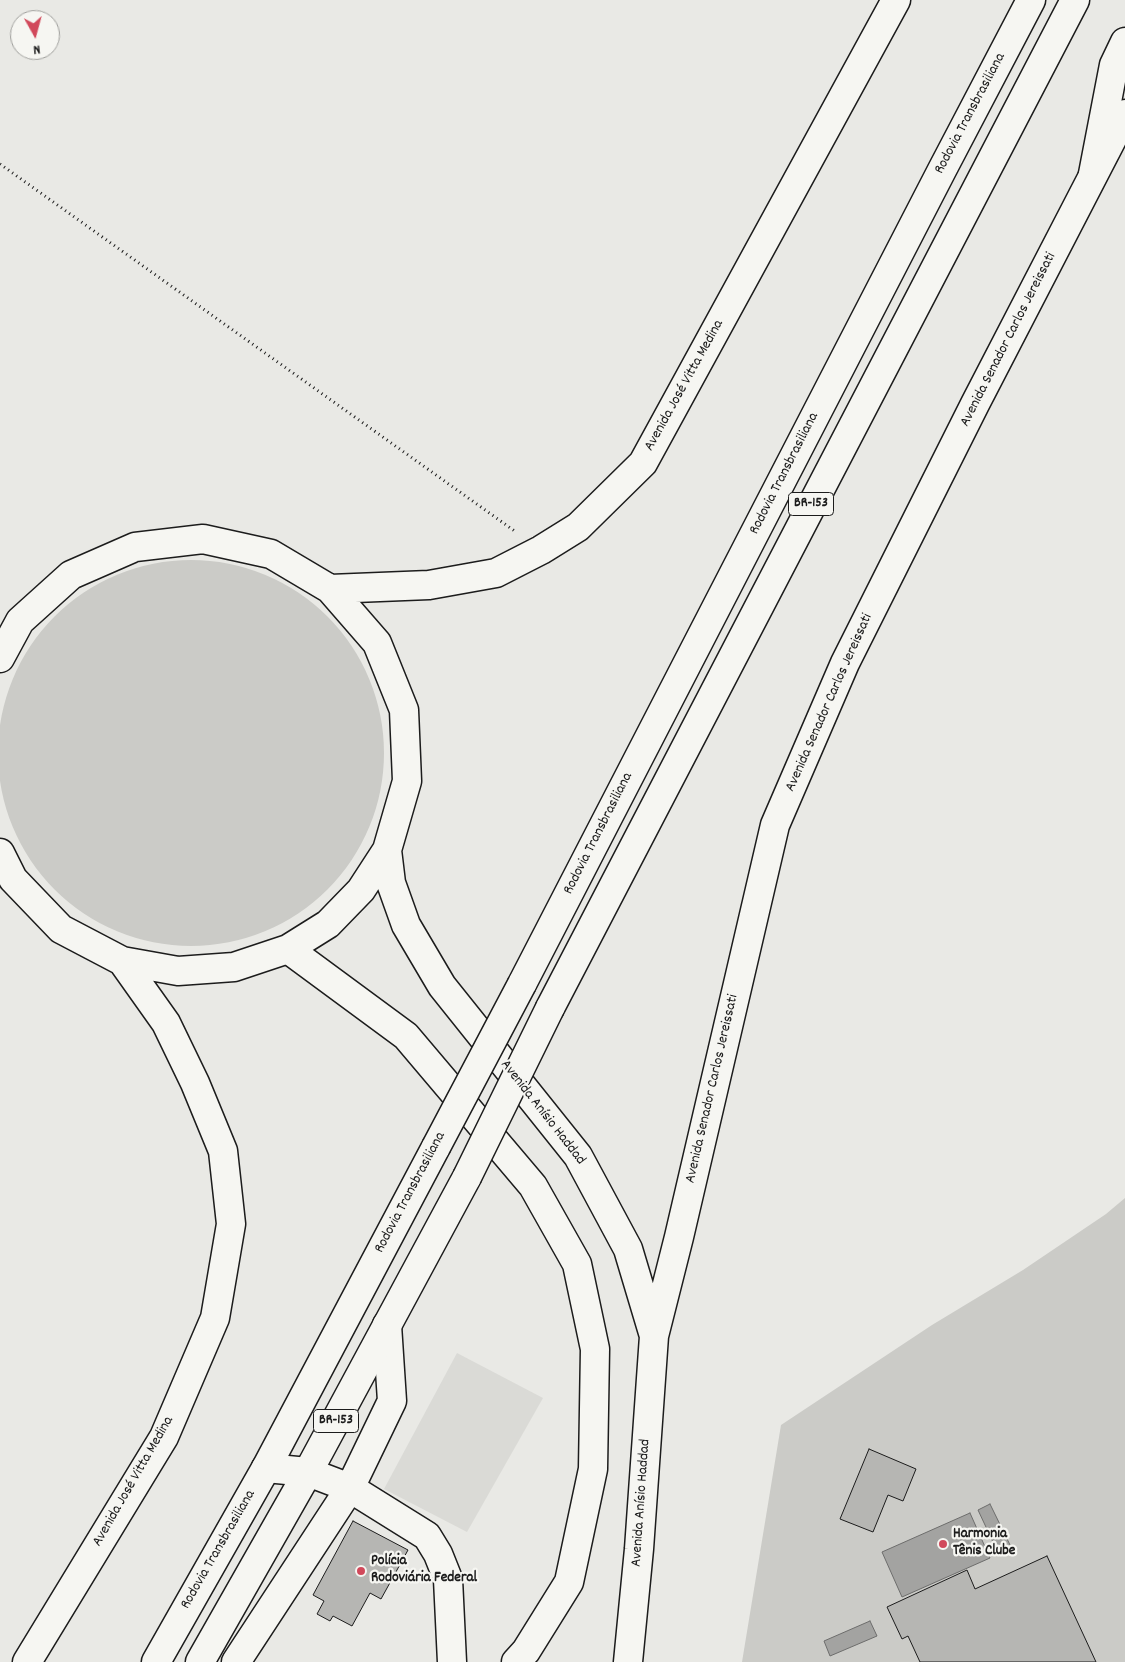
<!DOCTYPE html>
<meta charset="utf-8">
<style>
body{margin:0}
#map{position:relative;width:1125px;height:1662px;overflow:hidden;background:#e9e9e5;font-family:Dekko,sans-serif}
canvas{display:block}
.north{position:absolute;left:10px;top:10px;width:50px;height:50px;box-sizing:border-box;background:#f6f6f2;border:1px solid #9f9f9c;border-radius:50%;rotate:173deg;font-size:14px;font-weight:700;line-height:20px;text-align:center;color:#1c1c1c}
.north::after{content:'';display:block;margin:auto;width:18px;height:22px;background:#d1495b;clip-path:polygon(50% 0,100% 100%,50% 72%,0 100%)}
</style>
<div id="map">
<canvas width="1125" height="1662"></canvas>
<div class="north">N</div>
</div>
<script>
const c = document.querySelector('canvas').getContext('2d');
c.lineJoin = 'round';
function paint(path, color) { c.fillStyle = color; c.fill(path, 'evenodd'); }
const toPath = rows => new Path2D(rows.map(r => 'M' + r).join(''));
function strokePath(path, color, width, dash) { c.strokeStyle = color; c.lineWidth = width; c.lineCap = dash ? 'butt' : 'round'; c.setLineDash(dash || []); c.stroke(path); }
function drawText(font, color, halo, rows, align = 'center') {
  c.font = font + ' Dekko,sans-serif'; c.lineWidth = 4.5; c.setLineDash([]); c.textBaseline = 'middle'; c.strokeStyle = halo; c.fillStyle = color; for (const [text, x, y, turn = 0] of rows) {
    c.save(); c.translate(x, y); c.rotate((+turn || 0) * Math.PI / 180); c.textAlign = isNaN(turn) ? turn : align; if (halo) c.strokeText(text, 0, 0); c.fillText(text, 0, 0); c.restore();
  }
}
paint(toPath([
 [457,1353,543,1398,467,1532,384,1489]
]), '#dadad6');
paint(toPath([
 '-2 753a193 193 0 1 1 386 0a193 193 0 1 1-386 0Z',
 [1125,1198,1125,1662,742,1662,781,1425,932,1325,1023,1270,1106,1214]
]), '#cbcbc7');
const water = toPath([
 [990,1504,1012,1549,999,1555,978,1510,990,1504],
 [970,1513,990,1558,902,1597,882,1552,970,1513],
 [870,1621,877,1636,830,1656,824,1641,870,1621]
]);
paint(water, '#a3a3a1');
strokePath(water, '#6d6d6c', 1);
const building = toPath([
 [869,1449,916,1469,903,1501,888,1495,873,1532,840,1519,869,1449],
 [353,1521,408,1550,381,1599,370,1593,352,1626,333,1616,330,1621,317,1614,324,1601,313,1595,353,1521],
 [1047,1556,1096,1662,920,1662,908,1636,902,1639,887,1607,967,1570,975,1589,1047,1556]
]);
paint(building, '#b6b6b3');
strokePath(building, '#1c1c1c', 1);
const minor = toPath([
 [266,1468,308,1472,350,1488,427,1536,438,1554,448,1579,452,1662],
 [236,1662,350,1488,392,1401,387,1325]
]);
const major = toPath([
 [330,589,429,585,496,573,541,550,578,527,643,463,896,0],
 [0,658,20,621,71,575,135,547,203,539,271,554,330,589,377,643,404,710,407,781,387,850,361,890,328,924,288,949,234,967,178,971,122,961,61,929,13,879,0,853],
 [387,850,391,883,406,925,442,986,578,1156,628,1249,654,1336,639,1549,628,1662],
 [288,949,406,1036,533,1186,577,1264,595,1349,593,1469,569,1582,526,1651,516,1662],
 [654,1336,679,1237,775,825,845,663,975,404,1125,114],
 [27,1662,164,1437,215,1318,231,1224,223,1151,195,1083,166,1023,122,961]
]);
const highway = toPath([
 [1093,174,1114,65,1125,42],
 [522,984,942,170,1031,0],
 [550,1008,1075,0],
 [156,1662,266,1468,436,1147],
 [200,1662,308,1472,467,1177]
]);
strokePath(minor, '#1c1c1c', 31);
strokePath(major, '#1c1c1c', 31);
strokePath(highway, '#1c1c1c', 31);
strokePath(toPath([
 [0,164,516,532]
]), '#1c1c1c', 3, [1, 4]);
strokePath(minor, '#f6f6f2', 28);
strokePath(major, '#f6f6f2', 28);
strokePath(highway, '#f6f6f2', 28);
const highwayBridge = toPath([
 [436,1147,522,984],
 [467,1177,550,1008]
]);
strokePath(highwayBridge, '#1c1c1c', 31, []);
strokePath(highwayBridge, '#f6f6f2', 28);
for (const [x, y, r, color] of [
 [943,1544,5,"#d1495b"],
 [361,1571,5,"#d1495b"]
]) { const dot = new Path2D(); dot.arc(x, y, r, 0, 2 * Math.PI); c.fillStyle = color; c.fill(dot); strokePath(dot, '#f6f6f2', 2); }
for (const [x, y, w] of [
 [811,504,45],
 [336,1421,45]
]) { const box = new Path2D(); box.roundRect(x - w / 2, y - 11.5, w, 23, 4); c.fillStyle = '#f6f6f2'; c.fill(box); strokePath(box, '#1c1c1c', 1); }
drawText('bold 14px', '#1c1c1c', null, [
 ["BR-153",811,504],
 ["BR-153",336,1421]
]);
drawText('15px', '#1c1c1c', '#f6f6f2', [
 ["Rodovia Transbrasiliana",971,114,-62],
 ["Avenida Senador Carlos Jereissati",1009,340,-63],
 ["Avenida José Vitta Medina",685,386,-61],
 ["Rodovia Transbrasiliana",785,474,-63],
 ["Avenida Senador Carlos Jereissati",830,703,-66],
 ["Rodovia Transbrasiliana",599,834,-63],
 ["Avenida Senador Carlos Jereissati",713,1089,-77],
 ["Avenida Anísio Haddad",542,1113,52],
 ["Rodovia Transbrasiliana",411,1193,-62],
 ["Avenida José Vitta Medina",134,1482,-60],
 ["Avenida Anísio Haddad",642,1503,-86],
 ["Rodovia Transbrasiliana",219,1550,-60]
]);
drawText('bold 15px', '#1c1c1c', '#f6f6f2', [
 ["Harmonia",953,1535],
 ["Tênis Clube",953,1552],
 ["Polícia",371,1562],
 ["Rodoviária Federal",371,1579]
], 'left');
</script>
